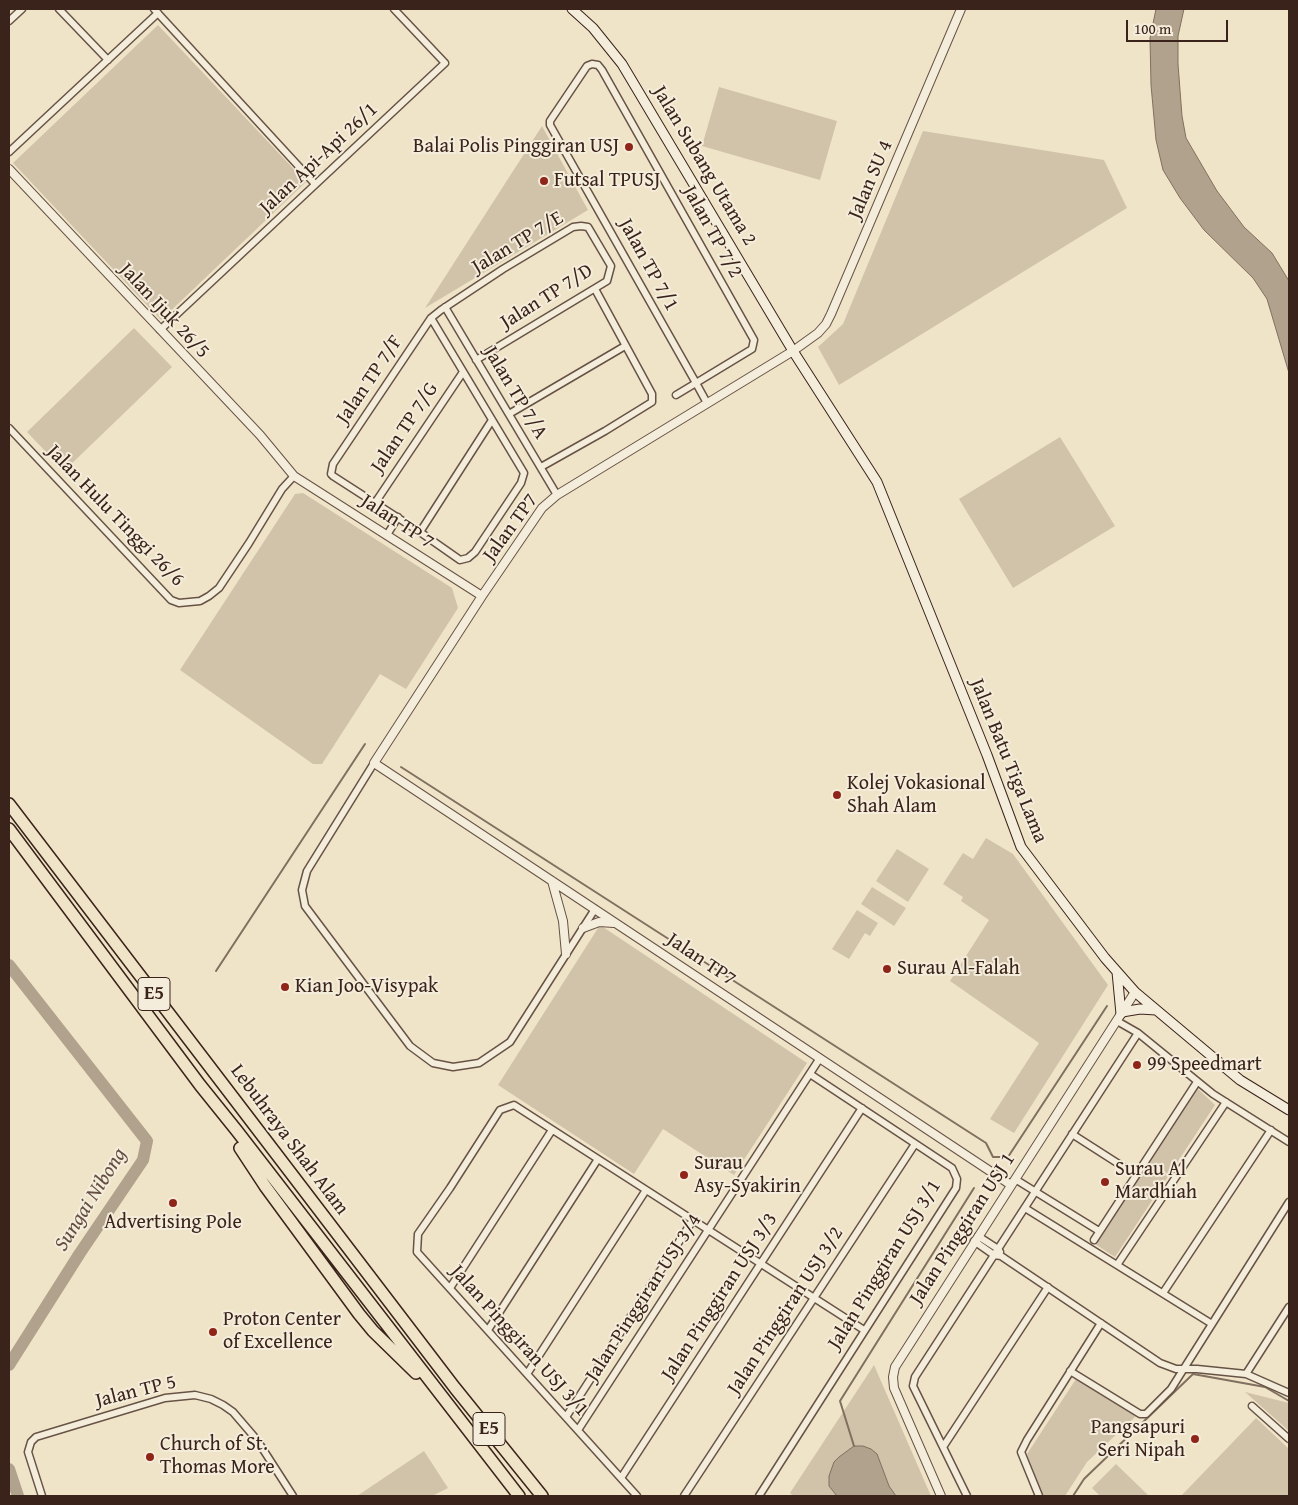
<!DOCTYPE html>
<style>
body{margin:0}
#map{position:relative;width:1298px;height:1505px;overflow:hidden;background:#efe4c8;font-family:"Gentium Book Plus",serif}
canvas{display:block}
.frame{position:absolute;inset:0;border:10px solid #3a231a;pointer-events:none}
.scale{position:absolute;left:1126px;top:20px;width:102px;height:22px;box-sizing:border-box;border:2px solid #3a231a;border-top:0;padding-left:6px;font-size:15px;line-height:18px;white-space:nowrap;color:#3a231a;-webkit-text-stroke:4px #f5eddb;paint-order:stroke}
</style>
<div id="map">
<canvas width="1298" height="1505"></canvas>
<div class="frame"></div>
<div class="scale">100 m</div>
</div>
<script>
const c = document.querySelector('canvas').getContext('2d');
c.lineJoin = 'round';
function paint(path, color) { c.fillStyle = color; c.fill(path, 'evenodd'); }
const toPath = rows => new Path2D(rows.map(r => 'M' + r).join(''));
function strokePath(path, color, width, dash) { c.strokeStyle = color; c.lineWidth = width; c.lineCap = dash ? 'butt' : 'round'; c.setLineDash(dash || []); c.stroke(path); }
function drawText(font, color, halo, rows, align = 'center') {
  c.font = font + ' "Gentium Book Plus",serif'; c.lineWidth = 4; c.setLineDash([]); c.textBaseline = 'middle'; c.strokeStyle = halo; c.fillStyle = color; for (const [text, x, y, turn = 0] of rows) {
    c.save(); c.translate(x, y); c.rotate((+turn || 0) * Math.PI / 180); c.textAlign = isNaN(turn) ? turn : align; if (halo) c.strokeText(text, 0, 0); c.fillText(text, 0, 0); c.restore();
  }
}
paint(toPath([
 [158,25,306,182,161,320,13,163],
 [719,87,837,121,820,180,702,146],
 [542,126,588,210,425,308],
 [923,131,1104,160,1127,208,839,385,818,347,843,324],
 [134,328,172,367,64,471,27,432],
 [1060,437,1115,526,1013,588,959,499],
 [303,493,452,588,458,608,406,689,380,674,322,764,313,764,180,670,295,494],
 [986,838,1013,854,1108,985,1014,1133,990,1119,1039,1043,950,981,989,920,961,901,963,897,943,884,963,853,973,859],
 [897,849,929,869,908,902,876,881],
 [872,887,906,908,894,926,861,904],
 [857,910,878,923,870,936,865,933,849,959,832,949],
 [600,925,807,1063,734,1175,663,1129,634,1174,498,1085],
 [1196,1087,1215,1105,1115,1257,1095,1244],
 [874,1365,931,1496,793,1496,790,1493],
 [1076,1379,1136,1416,1087,1462,1065,1496,1043,1496,1027,1454],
 [1245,1392,1289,1403,1289,1431],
 [1256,1418,1289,1449,1289,1496,1181,1496],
 [424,1451,448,1488,432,1496,357,1496],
 [1116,1464,1149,1496,1100,1496,1092,1488]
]), '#d0c3aa');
const water = toPath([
 [1156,9,1184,9,1178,36,1178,64,1182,116,1186,138,1217,191,1244,227,1272,253,1289,281,1289,373,1267,299,1253,278,1204,230,1180,198,1163,170,1156,140,1151,85,1150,38,1156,9],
 [854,1446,863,1446,871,1449,877,1454,889,1486,896,1496,837,1496,829,1486,829,1476,834,1462,839,1457,854,1446]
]);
paint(water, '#b1a28d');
strokePath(water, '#816f5f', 1);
strokePath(toPath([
 [401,767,986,1143,993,1157,1008,1157,1107,1006],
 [216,971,365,744],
 [854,1446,840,1401,974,1188],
 [1073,1496,1084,1479,1193,1374,1265,1387,1289,1401]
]), '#816f5f', 2);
strokePath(toPath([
 [9,965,147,1141,143,1160,80,1253,9,1365],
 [9,1469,18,1496]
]), '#b1a28d', 12);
const minor = toPath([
 [59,9,108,60],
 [154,9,315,184],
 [9,21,22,9],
 [9,152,158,13],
 [445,307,557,495],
 [431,318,524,473,521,483,475,552,468,558,460,560,420,532,333,476,331,474,333,464,431,318,441,310,503,269,573,227,581,226,588,227,611,266,607,281,476,360],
 [160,330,445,63,394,9],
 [676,395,696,383,752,349,754,340,602,70,598,65,592,64,587,66,550,121,550,125,610,231,666,330,696,383,707,403],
 [509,414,625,346],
 [9,428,171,600,179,603,200,601,209,596,219,588,249,543,282,489,294,476],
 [541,467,605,431,652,402,652,394,595,289],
 [375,503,463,372],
 [420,532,492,420],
 [387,535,398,517],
 [374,763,307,871,302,890,305,906,410,1046,433,1063,453,1067,479,1063,510,1042,595,909],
 [1117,1021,1138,1033,1213,1094,1289,1142],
 [1072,1134,1136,1175],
 [1015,1179,1099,1231],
 [1025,1208,1212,1324],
 [978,1236,998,1249,1000,1252],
 [1094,1240,1197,1082],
 [974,1241,994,1255,1001,1256,1160,1363,1176,1369,1197,1369,1246,1374,1289,1393],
 [1117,1265,1226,1102],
 [450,1288,552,1130],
 [1163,1293,1271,1130],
 [488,1330,598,1159],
 [1070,1371,1140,1414,1146,1414,1171,1389,1289,1202],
 [527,1374,646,1190],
 [1246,1374,1289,1307],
 [1252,1406,1289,1439],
 [566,1417,693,1220],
 [578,1430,820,1058],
 [943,1447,1048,1287],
 [621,1478,862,1108],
 [42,1496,28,1452,31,1442,36,1437,165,1398,195,1395,211,1399,223,1405,233,1412,257,1440,293,1496],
 [637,1496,417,1252,418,1234,450,1188,500,1110,514,1105,864,1330],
 [684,1496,915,1144],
 [759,1496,956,1188,957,1179,952,1168,810,1074],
 [967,1496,913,1386,915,1377,1138,1033],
 [1039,1496,1021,1452,1027,1440,1101,1323]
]);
const tertiary = toPath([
 [961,9,831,314,826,324,818,333,793,351,557,495,542,508,482,596,374,763,1011,1185],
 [9,169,260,435,294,476,482,596],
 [552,881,563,921,566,954],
 [583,928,599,922,614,923],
 [941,1496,894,1388,893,1377,895,1367,1135,992]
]);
const secondary = toPath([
 [572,9,593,28,622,64,793,351,877,482,987,755,1021,847,1105,958,1135,992,1240,1080,1289,1110],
 [1117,972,1121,1014],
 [1122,1012,1140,1009,1156,1010]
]);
const motorway = toPath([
 [9,804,455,1388,542,1496],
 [9,829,200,1085,237,1131,519,1496],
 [240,1148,265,1186,359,1314,373,1331,416,1373]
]);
strokePath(minor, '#675346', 9);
strokePath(tertiary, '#675346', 10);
strokePath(secondary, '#3a231a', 11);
strokePath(motorway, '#3a231a', 14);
strokePath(minor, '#f5eddb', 6);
strokePath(tertiary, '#f5eddb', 8);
strokePath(secondary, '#f5eddb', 9);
strokePath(motorway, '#efe4c8', 11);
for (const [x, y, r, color] of [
 [629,147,5,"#8f2418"],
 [544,181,5,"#8f2418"],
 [837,795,5,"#8f2418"],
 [887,969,5,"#8f2418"],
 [285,987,5,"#8f2418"],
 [1137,1065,5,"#8f2418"],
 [684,1175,5,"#8f2418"],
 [1105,1182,5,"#8f2418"],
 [173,1203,5,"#8f2418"],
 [213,1332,5,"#8f2418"],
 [1195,1439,5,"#8f2418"],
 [150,1457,5,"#8f2418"]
]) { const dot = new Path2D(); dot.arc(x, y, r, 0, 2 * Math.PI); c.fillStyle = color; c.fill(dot); strokePath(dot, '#f5eddb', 2); }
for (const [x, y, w] of [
 [154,994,32],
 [489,1429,32]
]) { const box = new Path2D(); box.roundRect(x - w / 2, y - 16.5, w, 33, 4); c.fillStyle = '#f5eddb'; c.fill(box); strokePath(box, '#3a231a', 1); }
drawText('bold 19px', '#3a231a', null, [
 ["E5",154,994],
 ["E5",489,1429]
]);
drawText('20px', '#3a231a', '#f5eddb', [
 ["Balai Polis Pinggiran USJ",619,147,"right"],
 ["Futsal TPUSJ",554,181],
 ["Kolej Vokasional",847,784],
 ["Shah Alam",847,807],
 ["Surau Al-Falah",897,969],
 ["Kian Joo-Visypak",295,987],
 ["99 Speedmart",1147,1065],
 ["Surau",694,1164],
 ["Asy-Syakirin",694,1187],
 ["Surau Al",1115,1170],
 ["Mardhiah",1115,1193],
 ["Advertising Pole",173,1223,"center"],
 ["Proton Center",223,1320],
 ["of Excellence",223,1343],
 ["Pangsapuri",1185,1428,"right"],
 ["Seri Nipah",1185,1451,"right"],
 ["Church of St.",160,1445],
 ["Thomas More",160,1468]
], 'left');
drawText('20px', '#3a231a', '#f5eddb', [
 ["Jalan Api-Api 26/1",319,159,-43],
 ["Jalan Subang Utama 2",704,166,59],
 ["Jalan SU 4",871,180,-67],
 ["Jalan TP 7/2",712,232,61],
 ["Jalan TP 7/E",518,243,-31],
 ["Jalan TP 7/1",648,265,61],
 ["Jalan TP 7/D",547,297,-32],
 ["Jalan Ijuk 26/5",164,311,47],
 ["Jalan TP 7/F",370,380,-56],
 ["Jalan TP 7/A",515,393,59],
 ["Jalan TP 7/G",405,428,-56],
 ["Jalan Hulu Tinggi 26/6",115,516,46],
 ["Jalan TP 7",397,522,33],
 ["Jalan TP7",511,528,-54],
 ["Jalan Batu Tiga Lama",1008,761,68],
 ["Jalan TP7",701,960,34],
 ["Lebuhraya Shah Alam",289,1140,53],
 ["Jalan Pinggiran USJ 1",963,1229,-57],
 ["Jalan Pinggiran USJ 3/1",885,1265,-58],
 ["Jalan Pinggiran USJ 3/3",720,1297,-57],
 ["Jalan Pinggiran USJ 3/4",644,1298,-57],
 ["Jalan Pinggiran USJ 3/2",786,1311,-57],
 ["Jalan Pinggiran USJ 3/1",519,1341,48],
 ["Jalan TP 5",136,1392,-14]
]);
drawText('italic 21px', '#644f42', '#f5eddb', [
 ["Sungai Nibong",91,1200,-58]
]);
</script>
